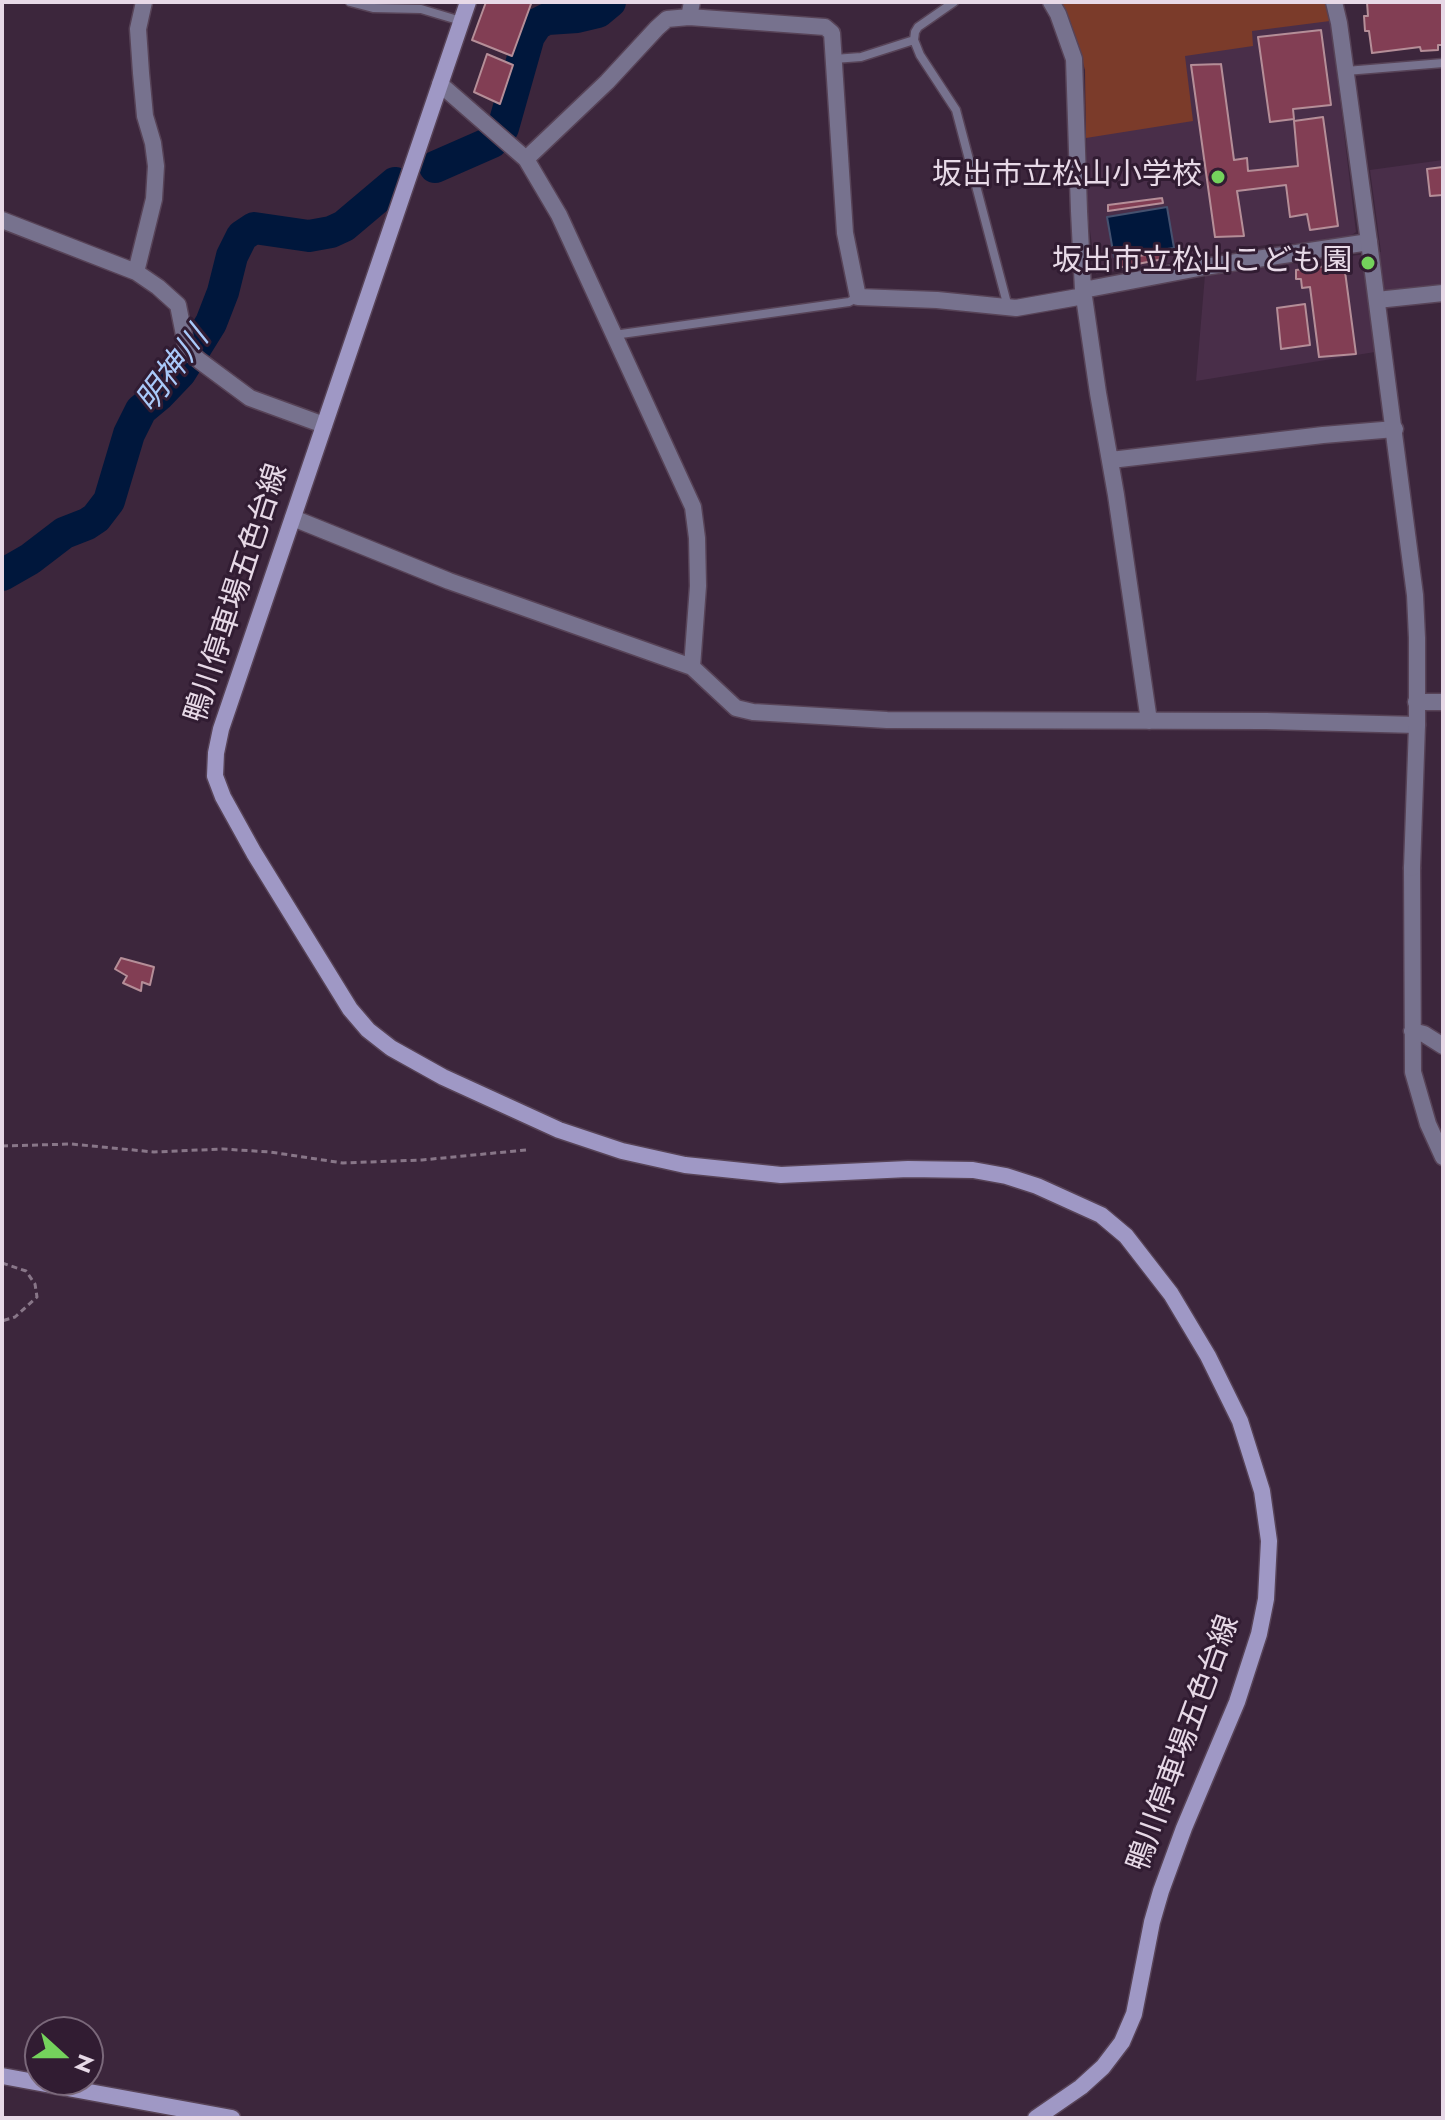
<!DOCTYPE html>
<meta charset="utf-8">
<style>
body{margin:0}
#map{position:relative;width:1445px;height:2120px;overflow:hidden;background:#3c263c;font-family:Jost,sans-serif}
canvas{display:block}
.frame{position:absolute;inset:0;border:4px solid #e7d9e7;pointer-events:none}
.north{position:absolute;left:24px;top:2016px;width:80px;height:80px;box-sizing:border-box;background:#311c32;border:2px solid #7a687a;border-radius:50%;rotate:111deg;font-size:22px;font-weight:700;line-height:32px;text-align:center;color:#e7d9e7}
.north::after{content:'';display:block;margin:auto;width:28px;height:36px;background:#74d25c;clip-path:polygon(50% 0,100% 100%,50% 72%,0 100%)}
</style>
<div id="map">
<canvas width="1445" height="2120"></canvas>
<div class="frame"></div>
<div class="north">N</div>
</div>
<script>
const c = document.querySelector('canvas').getContext('2d');
c.lineJoin = 'round';
function paint(path, color) { c.fillStyle = color; c.fill(path, 'evenodd'); }
const toPath = rows => new Path2D(rows.map(r => 'M' + r).join(''));
function strokePath(path, color, width, dash) { c.strokeStyle = color; c.lineWidth = width; c.lineCap = dash ? 'butt' : 'round'; c.setLineDash(dash || []); c.stroke(path); }
function drawText(font, color, halo, rows, align = 'center') {
  c.font = font + ' Jost,"Noto Sans JP",sans-serif'; c.lineWidth = 6; c.setLineDash([]); c.textBaseline = 'middle'; c.strokeStyle = halo; c.fillStyle = color; for (const [text, x, y, turn = 0] of rows) {
    c.save(); c.translate(x, y); c.rotate((+turn || 0) * Math.PI / 180); c.textAlign = isNaN(turn) ? turn : align; if (halo) c.strokeText(text, 0, 0); c.fillText(text, 0, 0); c.restore();
  }
}
paint(toPath([
 [1056,2,1326,2,1331,26,1356,232,1349,237,1308,243,1272,244,1210,254,1210,257,1096,274,1088,216,1085,70,1078,43],
 [1443,160,1443,284,1368,292,1375,352,1196,381,1205,275,1381,252,1370,170]
]), '#492e49');
paint(toPath([
 [1056,2,1326,2,1330,21,1252,31,1253,46,1185,56,1193,121,1086,138,1085,70,1078,43]
]), '#7b3b2a');
const water = toPath([
 [1167,207,1174,248,1114,257,1107,217,1167,207]
]);
paint(water, '#00173c');
strokePath(water, '#45516f', 2);
strokePath(toPath([
 [435,167,492,142,503,128,529,36,537,24,547,19,577,17,598,12,610,2],
 [2,575,30,559,64,533,87,524,96,518,109,501,129,434,141,410,159,395,180,373,211,323,223,292,232,256,242,236,254,228,309,236,331,232,344,226,395,183]
]), '#00173c', 32);
const building = toPath([
 [486,2,528,2,531,4,512,56,472,40,486,2],
 [1367,2,1443,2,1443,45,1438,45,1438,50,1421,51,1420,47,1372,53,1369,31,1365,31,1364,16,1368,16,1367,2],
 [1321,30,1331,105,1293,109,1294,119,1270,122,1258,37,1321,30],
 [487,54,513,65,500,104,474,92,487,54],
 [1221,64,1234,160,1247,158,1248,171,1298,166,1294,121,1323,117,1338,226,1310,230,1307,214,1290,217,1286,185,1237,191,1244,236,1215,237,1191,65,1221,64],
 [1443,167,1443,195,1430,196,1427,169,1443,167],
 [1162,198,1163,203,1108,211,1108,205,1162,198],
 [1162,252,1163,259,1117,268,1116,260,1162,252],
 [1344,264,1356,354,1319,357,1310,287,1302,288,1301,279,1296,279,1296,270,1344,264],
 [1305,304,1310,345,1281,349,1277,308,1305,304],
 [121,958,154,967,150,985,142,982,141,991,123,983,127,976,115,969,121,958]
]);
paint(building, '#823e54');
strokePath(building, '#b58e98', 2);
const service = toPath([
 [350,2,373,8,421,9,461,21],
 [954,2,918,27,915,32,914,40,920,55,956,110,1008,307],
 [834,59,861,57,914,40],
 [1346,71,1443,63],
 [614,335,849,302,858,297]
]);
const minor = toPath([
 [692,2,689,17,825,27,832,33,845,233,858,297,937,300,1016,308,1084,296],
 [1051,2,1058,14,1074,59,1079,211,1083,290,1098,393,1116,495,1149,721],
 [440,84,526,159,559,215,693,507,697,538,698,586,692,667,736,708,753,712,887,720,1266,721,1417,725],
 [526,159,607,82,657,28,667,19,689,17],
 [2,220,136,272,158,287,178,305,187,350,200,361,250,398,324,425],
 [136,272,154,199,156,166,153,143,145,116,141,73,138,29,144,2],
 [1083,290,1204,267,1369,242],
 [1377,300,1443,293],
 [1111,460,1323,435,1395,429],
 [293,518,449,581,692,667],
 [1416,702,1443,702],
 [1412,868,1413,1072,1428,1124,1443,1157],
 [1412,1031,1424,1034,1443,1046]
]);
const tertiary = toPath([
 [1334,2,1339,23,1369,242,1415,595,1417,638,1417,725,1412,868]
]);
const secondary = toPath([
 [468,2,221,729,216,753,215,776,223,797,254,853,350,1009,368,1030,391,1048,443,1077,559,1130,622,1151,685,1165,781,1175,908,1169,973,1170,1006,1176,1037,1186,1101,1215,1126,1236,1171,1294,1208,1356,1240,1421,1262,1491,1269,1541,1266,1599,1259,1634,1237,1702,1184,1828,1161,1891,1152,1922,1134,2014,1122,2042,1103,2067,1081,2087,1036,2118],
 [2,2076,232,2118]
]);
strokePath(service, '#574357', 11);
strokePath(minor, '#574357', 19);
strokePath(tertiary, '#574357', 19);
strokePath(secondary, '#574357', 19);
strokePath(toPath([
 [2,1146,71,1144,154,1152,223,1149,270,1152,343,1163,422,1160,526,1150],
 [2,1263,26,1271,35,1284,37,1297,15,1317,2,1321]
]), '#887688', 3, [6, 4]);
strokePath(service, '#77728e', 8);
strokePath(minor, '#77728e', 16);
strokePath(tertiary, '#77728e', 16);
strokePath(secondary, '#9f98c5', 16);
for (const [x, y, r, color] of [
 [1218,177,8,"#74d25c"],
 [1368,263,8,"#74d25c"]
]) { const dot = new Path2D(); dot.arc(x, y, r, 0, 2 * Math.PI); c.fillStyle = color; c.fill(dot); strokePath(dot, '#311c32', 3); }
drawText('30px', '#e7d9e7', '#311c32', [
 ["坂出市立松山小学校",1202,177],
 ["坂出市立松山こども園",1352,263]
], 'right');
drawText('30px', '#e7d9e7', '#311c32', [
 ["鴨川停車場五色台線",238,594,-72],
 ["鴨川停車場五色台線",1185,1744,-70]
]);
drawText('italic 32px', '#a9c9f9', '#311c32', [
 ["明神川",174,371,-53]
]);
</script>
